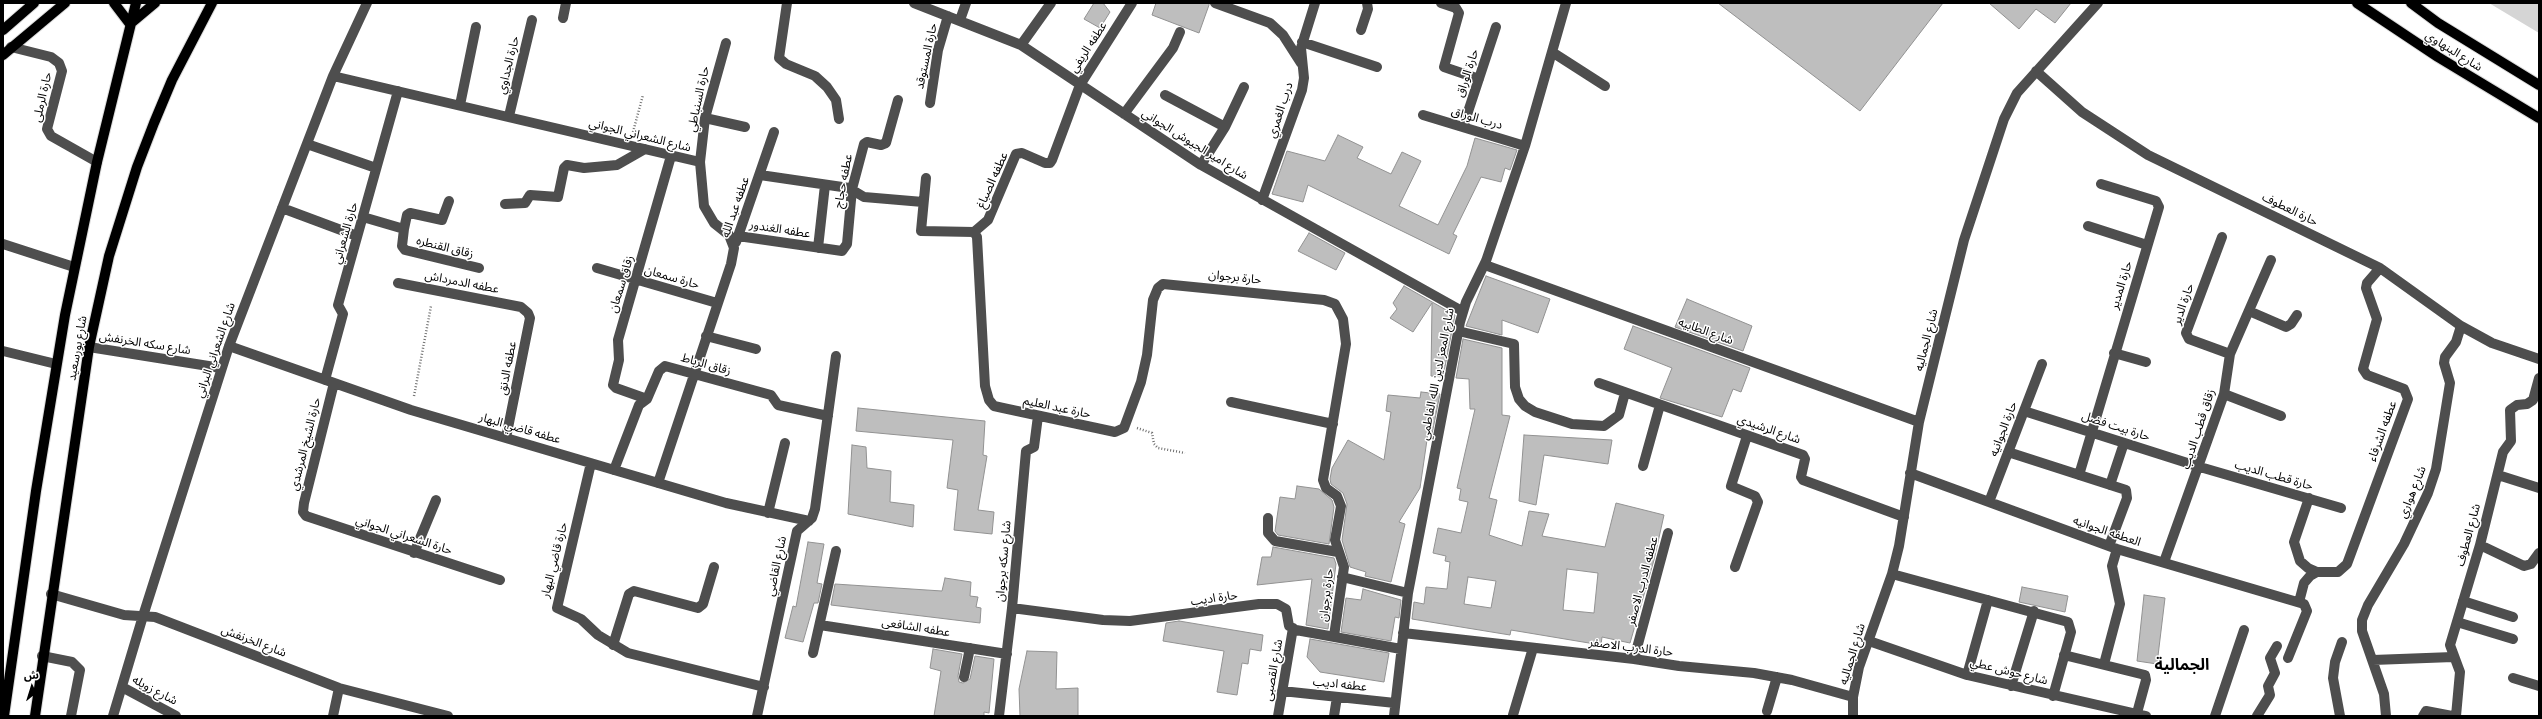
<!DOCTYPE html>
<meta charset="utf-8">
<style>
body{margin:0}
#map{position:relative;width:2542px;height:719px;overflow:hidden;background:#fff;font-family:"Exo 2","Noto Sans Arabic",sans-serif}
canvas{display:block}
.frame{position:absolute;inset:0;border:4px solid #000;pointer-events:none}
.north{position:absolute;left:12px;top:667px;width:40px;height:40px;-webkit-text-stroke:3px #fff;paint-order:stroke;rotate:356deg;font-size:11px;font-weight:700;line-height:16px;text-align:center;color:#000}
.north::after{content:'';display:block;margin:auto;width:14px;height:18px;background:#000;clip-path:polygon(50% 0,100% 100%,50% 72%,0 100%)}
</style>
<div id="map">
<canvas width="2542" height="719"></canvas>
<div class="frame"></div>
<div class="north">ش</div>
</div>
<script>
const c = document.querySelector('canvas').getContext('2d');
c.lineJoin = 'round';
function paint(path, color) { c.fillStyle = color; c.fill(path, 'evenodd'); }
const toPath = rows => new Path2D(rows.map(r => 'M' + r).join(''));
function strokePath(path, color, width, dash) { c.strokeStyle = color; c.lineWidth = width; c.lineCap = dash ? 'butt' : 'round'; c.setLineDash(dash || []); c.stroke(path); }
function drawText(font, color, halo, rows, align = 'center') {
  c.font = font + ' "Exo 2","Noto Sans Arabic",sans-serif'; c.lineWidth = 3; c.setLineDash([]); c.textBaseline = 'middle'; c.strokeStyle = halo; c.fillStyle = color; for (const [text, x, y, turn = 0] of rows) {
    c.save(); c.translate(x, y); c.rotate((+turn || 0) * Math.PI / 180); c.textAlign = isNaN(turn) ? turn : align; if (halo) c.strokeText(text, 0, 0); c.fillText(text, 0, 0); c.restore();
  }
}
paint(toPath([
 [2489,3,2539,3,2539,33]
]), '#d5d5d5');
const building = toPath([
 [1094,3,1103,3,1110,12,1100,28,1084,19,1094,3],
 [1156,3,1209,3,1209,5,1199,33,1152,15,1156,3],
 [1718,3,1943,3,1860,111,1718,3],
 [1989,3,2071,3,2055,23,2036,9,2019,29,1989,3],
 [1338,135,1363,147,1357,158,1391,174,1402,152,1421,161,1399,206,1438,225,1467,166,1475,138,1517,150,1510,170,1505,168,1501,182,1481,177,1453,234,1457,236,1449,254,1308,185,1303,202,1272,194,1287,151,1325,161,1338,135],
 [1309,233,1345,253,1336,270,1298,251,1309,233],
 [1486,276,1550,299,1538,333,1502,320,1502,335,1466,326,1486,276],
 [1404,286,1455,315,1443,377,1431,376,1432,303,1413,332,1390,318,1397,309,1393,303,1404,286],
 [1687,299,1752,326,1743,351,1675,327,1687,299],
 [1633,326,1750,368,1741,392,1733,389,1722,417,1660,398,1672,368,1624,349,1633,326],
 [1463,339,1502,348,1502,415,1510,416,1489,498,1497,500,1489,535,1522,546,1529,511,1549,514,1542,536,1605,547,1616,503,1664,515,1654,560,1630,643,1602,637,1601,645,1511,630,1510,635,1412,619,1414,602,1424,604,1426,587,1447,589,1450,562,1445,561,1446,556,1433,553,1438,528,1461,533,1468,502,1459,500,1461,489,1457,488,1475,409,1470,409,1469,379,1456,378,1463,339],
 [1567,569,1598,573,1594,613,1563,610,1567,569],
 [1468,577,1496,581,1491,608,1464,604,1468,577],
 [1421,392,1440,394,1432,434,1428,433,1420,488,1399,522,1405,524,1391,582,1365,576,1366,572,1350,567,1342,540,1347,504,1343,493,1331,484,1330,479,1332,468,1348,440,1384,460,1391,412,1386,411,1388,395,1420,398,1421,392],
 [858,408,985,421,983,455,987,456,978,510,994,512,992,534,954,530,958,490,947,488,953,440,856,431,858,408],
 [1524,435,1612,440,1608,464,1544,455,1536,505,1519,501,1524,435],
 [852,445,866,447,867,468,891,471,890,502,914,505,913,527,848,514,852,445],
 [1297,486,1319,489,1332,500,1334,507,1329,544,1278,535,1275,531,1280,497,1295,499,1297,486],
 [808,542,824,544,817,583,822,584,818,603,814,603,803,642,785,638,793,606,796,607,808,542],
 [1273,547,1334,558,1336,564,1328,629,1306,625,1312,579,1257,585,1262,557,1271,557,1273,547],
 [945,578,971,582,970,596,978,597,976,607,981,608,980,623,831,605,835,584,942,591,945,578],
 [2022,587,2068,596,2065,612,2019,602,2022,587],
 [1363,589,1401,600,1399,618,1395,617,1391,641,1341,632,1346,598,1361,600,1363,589],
 [2144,595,2165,598,2157,664,2137,661,2144,595],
 [1179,621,1263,635,1261,651,1250,649,1248,664,1242,663,1237,695,1217,692,1224,651,1163,641,1166,623,1179,621],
 [1310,639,1389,653,1384,682,1320,672,1307,657,1310,639],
 [933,649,962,654,958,676,959,682,963,683,970,679,975,656,994,659,989,713,984,712,984,716,934,716,941,671,930,668,933,649],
 [1027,651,1057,652,1056,689,1078,688,1078,716,1020,716,1019,689,1027,651]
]);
paint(building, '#bebebe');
strokePath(building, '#929292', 1);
const major = toPath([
 [114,3,130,24,155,3],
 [2357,3,2438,57,2539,118],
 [2411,3,2438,23,2539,85],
 [3,30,34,3],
 [3,55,65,3],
 [4,716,36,491,65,315,97,162,136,3],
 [35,716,89,347,109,256,137,167,154,123,172,80,212,3]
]);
strokePath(major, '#dbdbdb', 12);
strokePath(toPath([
 [633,132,643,95],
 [414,396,431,306],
 [1137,428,1152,433,1154,444,1158,448,1185,453]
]), '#707070', 2.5, [1, 2]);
strokePath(toPath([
 [787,3,779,58,786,64,815,76,827,87,836,100,839,119],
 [914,3,1021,45,1201,165,1462,311],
 [1215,3,1270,23,1283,35,1301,63],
 [1441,3,1456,8,1459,13,1444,67,1479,79],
 [563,18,566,3],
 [960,20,966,3],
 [1361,30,1368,9,1367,3],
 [1302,42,1377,67],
 [1021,45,1051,3],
 [11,47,51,57,59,63,62,71,47,129,51,136,97,162],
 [1552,52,1605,86],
 [2036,71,2082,112,2148,155,2380,268,2461,326,2492,343,2539,359],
 [333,76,700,162,704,206,714,223,729,235,734,248,731,264,658,483],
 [1165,95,1225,127],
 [930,103,938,50,948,16],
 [460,105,476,27],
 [1124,114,1173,48,1180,32],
 [1423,115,1525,146],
 [509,116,532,20],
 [705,118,745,127],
 [1463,127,1496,27],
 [307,144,376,168],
 [700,162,705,118,726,43],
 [1201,165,1225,127,1244,87],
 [760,175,849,188,864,197,923,202],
 [926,178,921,231,974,232],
 [1262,200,1302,90,1304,78,1301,48,1315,3],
 [505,204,525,203,530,195,558,197,564,168,567,165,584,168,617,165,645,149],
 [282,208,357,236],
 [363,217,404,229,407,215,410,213,442,220,449,201],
 [2088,226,2147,245],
 [404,229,402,246,405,250,479,268],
 [974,232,977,237,985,386,989,400,994,406,1003,408,1115,432,1124,428,1141,382,1147,355,1153,300,1158,288,1163,284,1324,300,1335,304,1343,319,1346,344,1323,480,1326,488,1337,496,1341,506,1335,540,1344,567,1334,636],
 [974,232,988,220,1016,154,1022,153,1045,163,1050,163,1052,160,1080,85,1132,3],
 [738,236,842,251,847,244,852,189,864,144,867,142,881,145,886,143,898,100],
 [2222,237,2186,333,2189,339,2230,354],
 [736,242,774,132],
 [3,244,74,267],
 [818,248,825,185],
 [1485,265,1919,422],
 [597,268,717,303],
 [398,283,521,307,528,313,530,318,506,438],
 [2249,311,2286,327,2291,324,2297,315],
 [1458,331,1514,344,1515,387,1519,399,1525,406,1535,412,1572,424,1604,426,1619,415,1625,393],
 [706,336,756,349],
 [229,346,411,410,726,503,809,521],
 [89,347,221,368],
 [3,351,56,364],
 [2114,353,2146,362],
 [325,380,343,314,338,305,398,91],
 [334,383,304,503,303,512,306,516,500,580],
 [1599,383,1803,455,1805,459,1801,477,1803,480,1904,517],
 [2224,394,2281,416],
 [647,399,616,388,613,385,619,360,618,340,671,156],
 [1231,402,1333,424],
 [2024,411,2200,467,2341,508],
 [2008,452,2126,490,2127,498,2109,546],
 [591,463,557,608,581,619,598,635,628,653,764,687],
 [1643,466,1660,405],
 [614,470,639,405,647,399,659,371,665,366,771,395,778,405,828,416],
 [1910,473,2117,549,2304,604,2307,611,2288,658],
 [2079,475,2159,207,2156,201,2101,184],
 [2498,475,2539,488],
 [2110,485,2124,443],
 [2309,498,2294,542,2300,561,2308,568,2317,572],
 [1989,502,2042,364],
 [768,513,785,443],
 [1268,518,1268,533,1275,541,1338,552],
 [2480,545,2524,566,2531,564,2539,553],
 [414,553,436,500],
 [2164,562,2224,394,2230,354,2271,260],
 [1735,567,1758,502,1755,496,1731,486,1747,436],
 [1892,574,2068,622,2071,632,2053,696],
 [1342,577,1408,593],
 [51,594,124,615,155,617,339,688,448,716],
 [2463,601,2513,617],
 [2299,602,2304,583,2310,576,2317,572,2338,572,2347,564,2408,399,2404,389,2367,375,2363,369,2377,319,2366,288,2367,283,2380,268],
 [1012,608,1103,620,1130,621,1259,604,1277,604,1286,609,1289,626,1296,630,1401,649],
 [2457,622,2513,639],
 [820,625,1007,654],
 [1403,633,1634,659,1679,666,1754,673,1792,680,1853,697],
 [1869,641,1967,675,2146,716],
 [613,645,629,594,634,591,698,608,703,604,714,567],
 [813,653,836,551],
 [2064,655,2145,675,2146,680,2137,713],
 [42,656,72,662,80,670,71,716],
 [1634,659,1668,533],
 [2373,660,2453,657],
 [2104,664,2120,604,2112,566,2117,549],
 [1967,675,1988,600],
 [964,677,970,648],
 [2513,678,2539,686],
 [2011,686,2034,611],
 [122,687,176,716],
 [1282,691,1395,703],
 [1767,711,1777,677],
 [1513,715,1533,648],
 [113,716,143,616,229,346,333,76,367,3],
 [333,716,339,688],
 [757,716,797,531,812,518,815,509,836,356],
 [999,716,1012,608,1026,451,1034,447,1038,416],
 [1278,716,1293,628],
 [1334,716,1337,697],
 [1394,716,1408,593,1460,322,1466,302,1486,261,1525,146,1566,3],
 [1853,716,1853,697,1859,667,1892,574,1899,546,1919,422,1964,240,2004,119,2017,93,2098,3],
 [2215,716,2244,630],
 [2257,716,2270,695,2268,686,2275,673,2270,658,2277,646],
 [2340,716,2333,678,2335,662,2342,642],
 [2386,716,2384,694,2362,631,2362,620,2368,605,2404,544,2428,493,2436,469,2450,383,2444,363,2445,357,2456,342,2461,326],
 [2423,716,2426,711,2452,716],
 [2456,716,2460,672,2450,645,2480,545,2503,452,2511,441,2510,410,2517,405,2527,404,2533,400,2539,378]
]), '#4e4e4e', 10);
strokePath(major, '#000', 10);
drawText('12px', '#000', '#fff', [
 ["عطفه الريفي",1088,47,-57],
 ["شارع البنهاوي",2454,51,32],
 ["حارة المستوقد",926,56,-78],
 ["حارة الجداوي",508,65,-76],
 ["حارة الوراق",1467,73,-72],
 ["حارة الرملى",42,97,-77],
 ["حارة السنباطي",698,99,-78],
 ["درب الغمري",1280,110,-72],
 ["درب الوراق",1477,118,16],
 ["شارع الشعراني الجواني",640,135,14],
 ["شارع امير الجيوش الجواني",1195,144,32],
 ["عطفه الصباغ",992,180,-66],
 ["عطفه حجاج",843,181,-79],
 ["عطفه عبد الله",735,207,-71],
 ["حارة العطوف",2290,209,26],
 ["عطفه الغندور",780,229,9],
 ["حارة الشعراني",345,233,-74],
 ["زقاق القنطره",445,247,14],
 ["حارة سمعان",672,277,16],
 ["حارة برجوان",1235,277,6],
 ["عطفه الدمرداش",462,282,11],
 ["زقاق سمعان",621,284,-73],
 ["حارة المدير",2121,285,-73],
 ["حارة الدير",2183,304,-71],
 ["شارع الطابيه",1706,331,20],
 ["شارع الجماليه",1926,340,-76],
 ["شارع سكه الخرنفش",145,343,9],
 ["شارع بورسعيد",77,348,-80],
 ["شارع الشعراني البراني",215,350,-71],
 ["زقاق الرباط",706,364,16],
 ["عطفه الدنق",507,368,-79],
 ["شارع المعز لدين الله الفاطمي",1437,374,-79],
 ["حارة عبد العليم",1057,407,12],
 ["حارة بيت فضل",2116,426,18],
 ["عطفه قاضي البهار",520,428,16],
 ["شارع الرشيدي",1769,429,19],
 ["حارة الجوانيه",2003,429,-69],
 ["زقاق قطب الديب",2198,429,-72],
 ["عطفه الشرفاء",2382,431,-70],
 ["حارة الشيخ المرشدي",305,444,-76],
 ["حارة قطب الديب",2274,475,16],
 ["شارع هواري",2412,492,-68],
 ["العطفه الجوانيه",2107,531,19],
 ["حارة الشعراني الجواني",404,535,18],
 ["شارع العطوف",2468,535,-75],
 ["حارة قاضي البهار",554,560,-76],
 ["شارع سكه برجوان",1003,561,-85],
 ["شارع القاضي",776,566,-78],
 ["عطفه الدرب الاصفر",1642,581,-75],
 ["حارة برجوان",1326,595,-83],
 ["حارة اديب",1214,598,-8],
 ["عطفه الشافعى",916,627,9],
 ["شارع الخرنفش",254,641,21],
 ["حارة الدرب الاصفر",1631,647,7],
 ["شارع الجماليه",1852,654,-73],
 ["شارع القصبى",1273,670,-80],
 ["شارع حوش عطي",2009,671,14],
 ["عطفه اديب",1340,684,6],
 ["شارع زويله",155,690,28]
]);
drawText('bold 16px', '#000', '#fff', [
 ["الجمالية",2182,665]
]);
</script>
